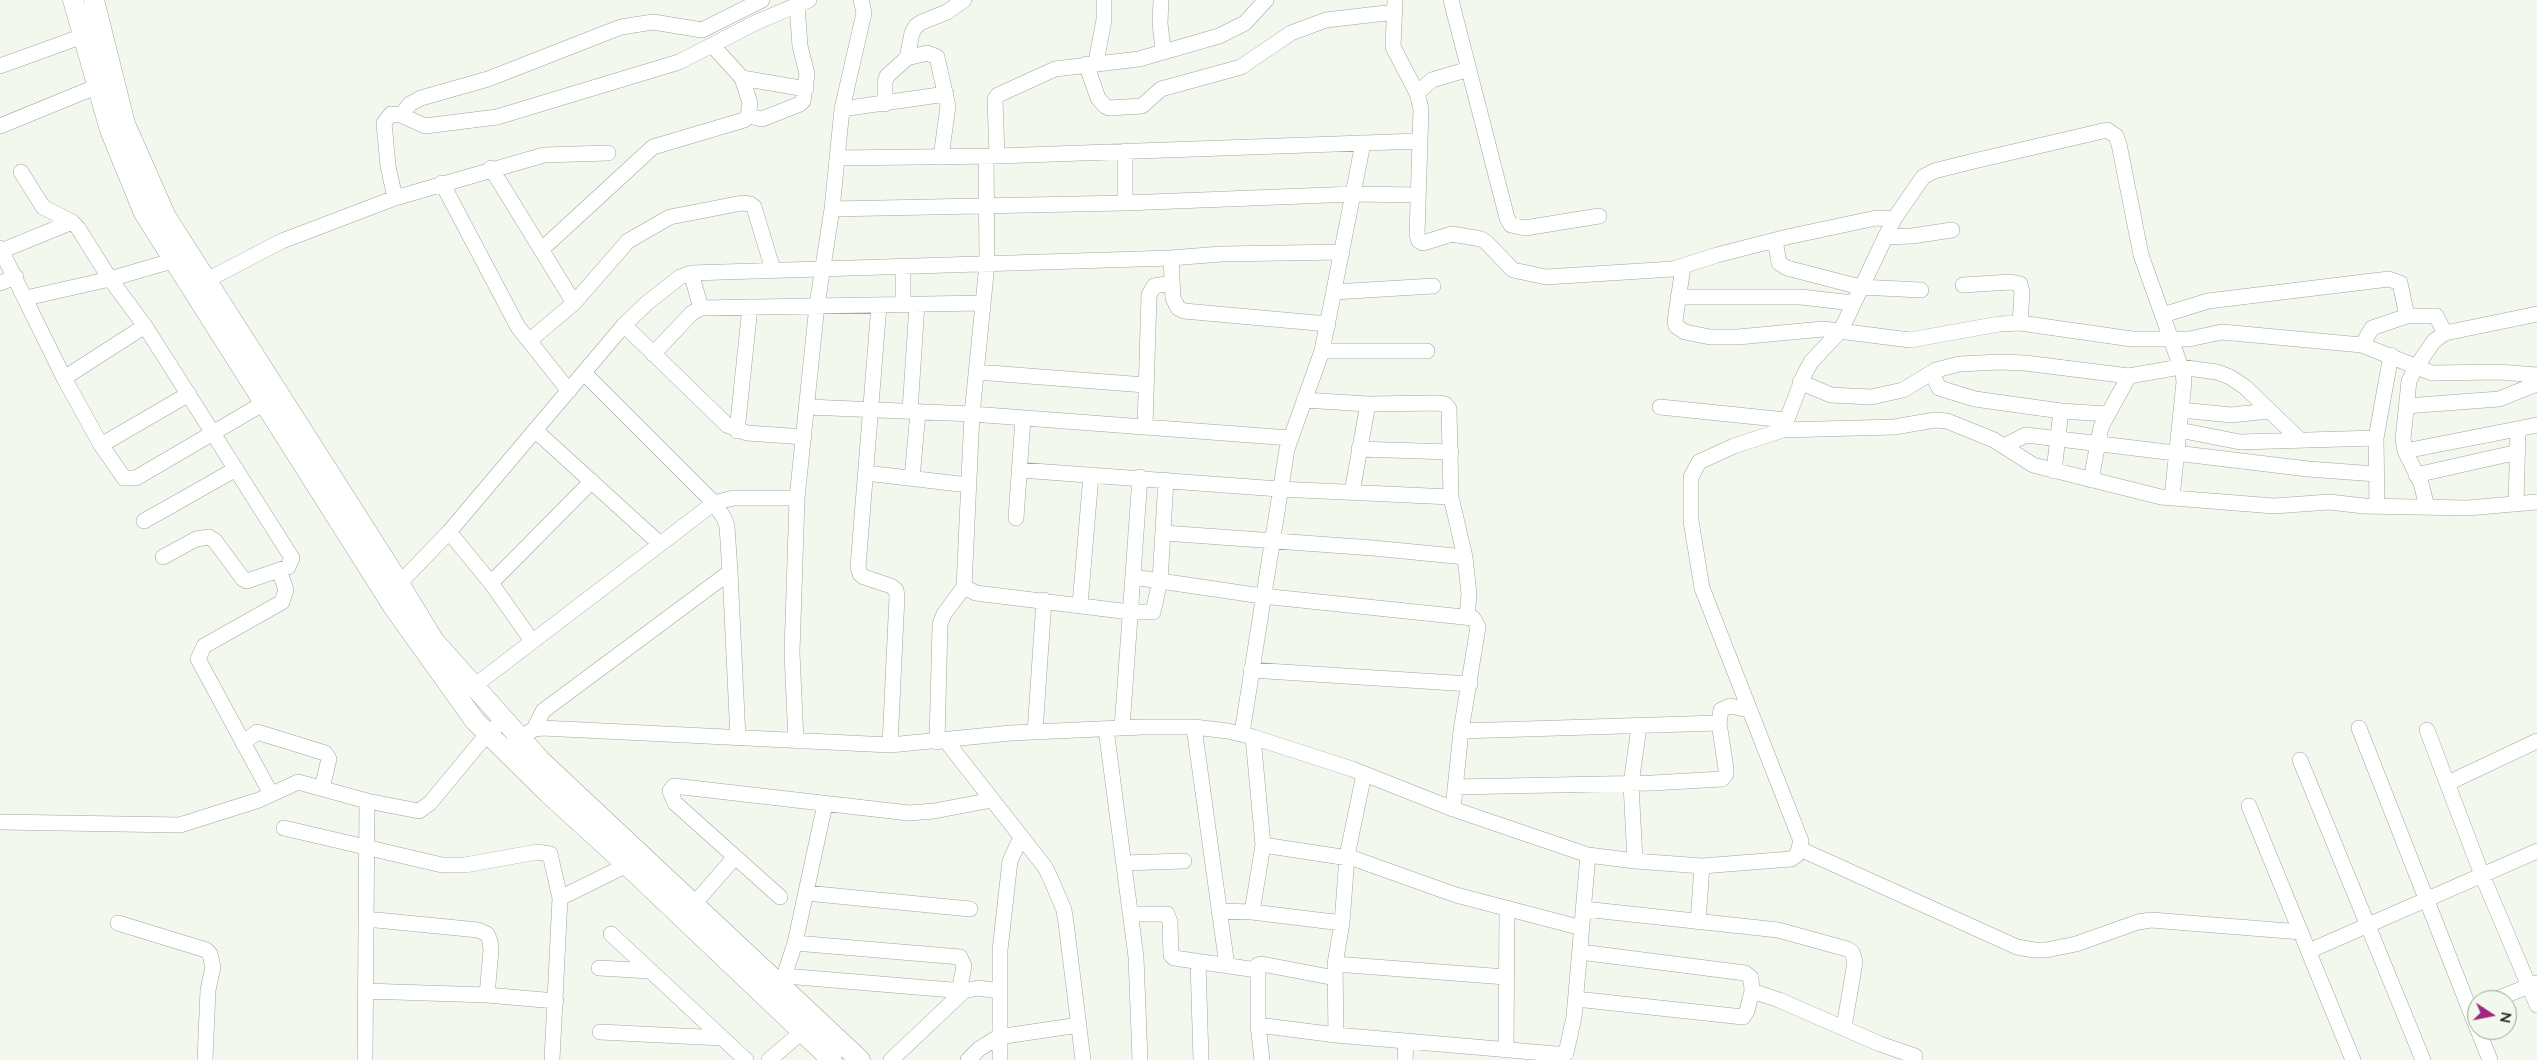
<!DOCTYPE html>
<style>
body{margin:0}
#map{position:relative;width:2537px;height:1060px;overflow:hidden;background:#f2f8ed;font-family:Lato,sans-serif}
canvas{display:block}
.north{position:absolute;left:2467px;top:990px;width:50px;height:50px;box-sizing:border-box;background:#f2f8ed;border:1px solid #9ea29a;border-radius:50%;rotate:101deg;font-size:14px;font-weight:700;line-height:20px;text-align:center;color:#20221e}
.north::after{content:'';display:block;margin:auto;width:18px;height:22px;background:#9e2780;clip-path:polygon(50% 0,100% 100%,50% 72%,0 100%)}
</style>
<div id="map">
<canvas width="2537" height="1060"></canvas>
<div class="north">N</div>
</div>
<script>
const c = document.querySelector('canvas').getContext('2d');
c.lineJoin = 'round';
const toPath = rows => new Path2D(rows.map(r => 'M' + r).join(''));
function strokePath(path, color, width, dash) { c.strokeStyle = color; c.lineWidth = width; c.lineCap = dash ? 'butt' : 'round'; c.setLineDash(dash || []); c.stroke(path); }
const minor = toPath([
 [1161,0,1160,23,1163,50],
 [1395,0,1393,47,1417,93,1421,109,1417,235,1419,241,1423,243,1452,234,1481,239,1486,242,1513,270,1546,277,1673,269,1717,255,1787,237,1876,218,1894,219],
 [1451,0,1507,218,1511,225,1525,228,1599,216],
 [907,58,927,53,937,57,948,106,941,157],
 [1096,62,1104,20,1104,0],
 [1086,64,1098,98,1105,106,1109,108,1142,106,1161,89,1241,67,1291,33,1326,20,1395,12],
 [0,66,83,36],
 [742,78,806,89],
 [1417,93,1432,80,1469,69],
 [885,104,885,82,887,76,907,58,912,33,916,26,922,22,947,12,964,0],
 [842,109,946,94],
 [401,115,410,104,421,98,488,79,621,27,653,22,702,30,762,0],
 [748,116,762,119,800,104,803,101,807,74,800,46,797,5],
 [0,126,98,86],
 [986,156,987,264,972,414,964,587,976,593,1130,612,1153,612,1160,581,1166,480],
 [997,156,995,99,998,95,1055,69,1139,59,1219,36,1245,23,1266,0],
 [837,158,997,156,1420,141],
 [491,168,574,303],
 [21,172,43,207,72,222,78,228,110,279,145,326,292,558,288,567,247,581,243,579,215,541,209,537,196,539,163,557],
 [442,183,518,327,569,391],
 [395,198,388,166,384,123,391,114,401,115,425,126,497,117,679,62,757,22,809,0],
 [1125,203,1125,151],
 [832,209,1125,203,1354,194,1418,195],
 [1885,237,1912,236,1952,230],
 [1775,240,1779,263,1787,268,1860,287,1921,290],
 [0,248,64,378,101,445,124,478,136,478,264,403],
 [541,250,653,147,744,120,748,116,750,103,742,78,712,45],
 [1,251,72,222],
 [1171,258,1173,298,1178,308,1184,311,1328,324],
 [1683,267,1675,321,1676,326,1685,332,1710,337,1738,337,1823,329,1910,340,1999,324,2020,323,2132,339,2189,339,2222,332,2362,345,2432,373,2499,372,2537,375],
 [691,273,701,308],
 [207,280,282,241,395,198,544,155,608,153],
 [0,283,16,277],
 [1963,285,2011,282,2020,284,2022,292,2020,323],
 [1334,292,1433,286],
 [1678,297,1801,297,1853,303],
 [26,298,110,279,182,258],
 [903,304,903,266],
 [879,305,858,567,860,574,864,577,891,586,896,590,897,596,890,745],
 [2163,315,2208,301,2389,279,2400,283,2407,316],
 [624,325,727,425,747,433,804,437],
 [529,341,574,303,628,241,670,217,742,203,750,204,754,207,773,270],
 [2362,345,2372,328,2407,316,2436,316,2445,333],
 [1322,351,1427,351],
 [653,354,692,313,701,308,983,303],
 [977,372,1145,385],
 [584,373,714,503,724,518,727,526,730,572,738,738],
 [1932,373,1939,388,1975,399,2061,411,2107,414],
 [64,378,145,326],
 [1800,382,1831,395,1871,397,1903,390,1936,370,1959,364,2000,362,2025,363,2129,376,2180,367,2217,372,2230,377,2245,387,2299,439],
 [1304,400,1368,404,1438,403,1445,404,1449,409,1451,497,1465,557,1469,594,1467,616],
 [2406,406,2499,399,2537,384],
 [808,407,972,414,1290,438],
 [1660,407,1786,420],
 [2181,410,2231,415,2269,411],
 [910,411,917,304],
 [1145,427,1149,295,1154,286,1172,283],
 [1783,430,1804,375,1811,362,1841,330,1894,219,1923,177,1934,171,1974,161,2107,130,2116,136,2119,144,2141,255,2183,373,2184,382,2172,498],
 [2179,430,2240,442,2376,438],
 [536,431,659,543],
 [737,431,750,307],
 [101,445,189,394],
 [2004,446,2026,435,2308,469,2376,474],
 [1359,449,1451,452],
 [2405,451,2537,425],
 [1020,470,1279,489,1451,497],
 [2054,471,2061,411],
 [866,473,968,485],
 [2416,475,2518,452],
 [912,478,918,412],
 [2091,480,2101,427,2129,376],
 [1352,492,1368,404],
 [2516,504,2518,429],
 [2377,506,2376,438,2391,355],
 [2427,507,2421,483,2405,451,2403,439,2409,381,2416,367,2434,341,2445,333,2537,314],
 [1016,518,1023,418],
 [144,521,236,469],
 [449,532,491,583,532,641],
 [1164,533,1373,548,1465,557],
 [1133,577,1262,596,1473,618,1478,627,1461,731,1453,809],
 [491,583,592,481],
 [393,590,449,532,624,325,647,303,680,277,691,273,1171,258,1221,254,1342,252],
 [1080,605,1091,475],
 [1251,670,1470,684],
 [474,686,714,503,733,498,797,498],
 [1194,727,1227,966],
 [1122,728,1140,477],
 [2359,728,2477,1028],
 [534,729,543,711,730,572],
 [1106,729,1136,957,1140,1060],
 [2427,730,2482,875,2537,1005],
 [1461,731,1719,723],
 [1035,732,1044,600],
 [1242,733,1287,449,1322,351,1363,143],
 [796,741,792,653,797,498,817,305,832,209,842,109,864,13,861,0],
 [946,741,1045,867,1050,877,1064,910,1066,923,1083,1060],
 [937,742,940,624,944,614,964,587],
 [243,743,257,732,325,753,329,759,322,788],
 [513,743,534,729,542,728,890,745,1011,733,1143,727,1194,727,1228,731,1253,737,1352,769,1453,809,1588,855,1635,861,1702,866,1791,859,1797,855,1801,841,1702,588,1691,521,1691,477,1699,462,1734,446,1783,430,1894,427,1935,420,1947,421,1994,440,2033,465,2161,497,2274,506,2329,502,2364,506,2468,508,2537,502],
 [2300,760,2423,1060],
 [2448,783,2537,741],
 [1455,787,1652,783,1722,779,1726,774,1726,769,1719,723,1721,710,1730,706,1749,710],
 [271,794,198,659,204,646,282,602,286,590,279,570],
 [2249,806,2353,1060],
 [0,822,180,825,259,800,298,782,367,801,419,811,430,803,488,733,504,720],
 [284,828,442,865,465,865,537,852,550,854,560,898,552,1060],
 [1263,845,1355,859,1456,895,1582,928],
 [1800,849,2017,947,2034,950,2046,950,2076,944,2138,922,2151,920,2301,932],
 [1635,861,1631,784,1639,727],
 [1124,863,1184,861],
 [806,893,970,909],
 [780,897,675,803,670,791,674,786,909,813,934,811,992,800],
 [560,898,627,865],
 [694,904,735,857],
 [1584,909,1778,930,1847,949,1852,952,1855,962,1844,1027],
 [1219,911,1252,912,1342,923],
 [1252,912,1263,845,1253,737],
 [1131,914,1167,914,1170,922,1171,955,1174,958,1257,970],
 [366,919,478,930,487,934,490,941,491,950,487,995],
 [1698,922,1702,866],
 [118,923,206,950,210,954,213,967,208,990,205,1060],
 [611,934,746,1060],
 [795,943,960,957,964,966,959,991],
 [2309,951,2537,851],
 [1198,962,1201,1060],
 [1335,964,1506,977],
 [599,968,651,971],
 [785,976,964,991],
 [781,986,795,943,825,804],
 [365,991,487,995,556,1001],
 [1752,991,1779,1000,1880,1044,1915,1056],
 [1576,999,1743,1017,1747,1011,1752,991,1751,978,1745,973,1580,952],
 [2494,1000,2537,983],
 [1258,1025,1336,1035,1556,1054,1566,1053,1574,1017,1588,855],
 [2478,1030,2490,1060],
 [600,1032,722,1038],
 [1336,1035,1335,964,1342,923,1347,856,1364,774],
 [1506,1049,1507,908],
 [365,1060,367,801],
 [769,1060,810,1025],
 [891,1060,964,991,978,988,999,991],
 [968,1060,979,1049,998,1037,1079,1025],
 [1000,1060,1000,950,1010,861,1021,837],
 [1262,1060,1258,1025,1258,965,1262,964,1335,978],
 [1405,1060,1406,1041]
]);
const major = toPath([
 [73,0,110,130,144,213,394,608,475,721,548,793,627,865,832,1060],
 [94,0,125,124,166,217,386,562,434,641,540,760,860,1060]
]);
strokePath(minor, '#a0a69c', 16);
strokePath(major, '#a0a69c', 21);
strokePath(minor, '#fff', 15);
strokePath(major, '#fff', 20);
</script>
